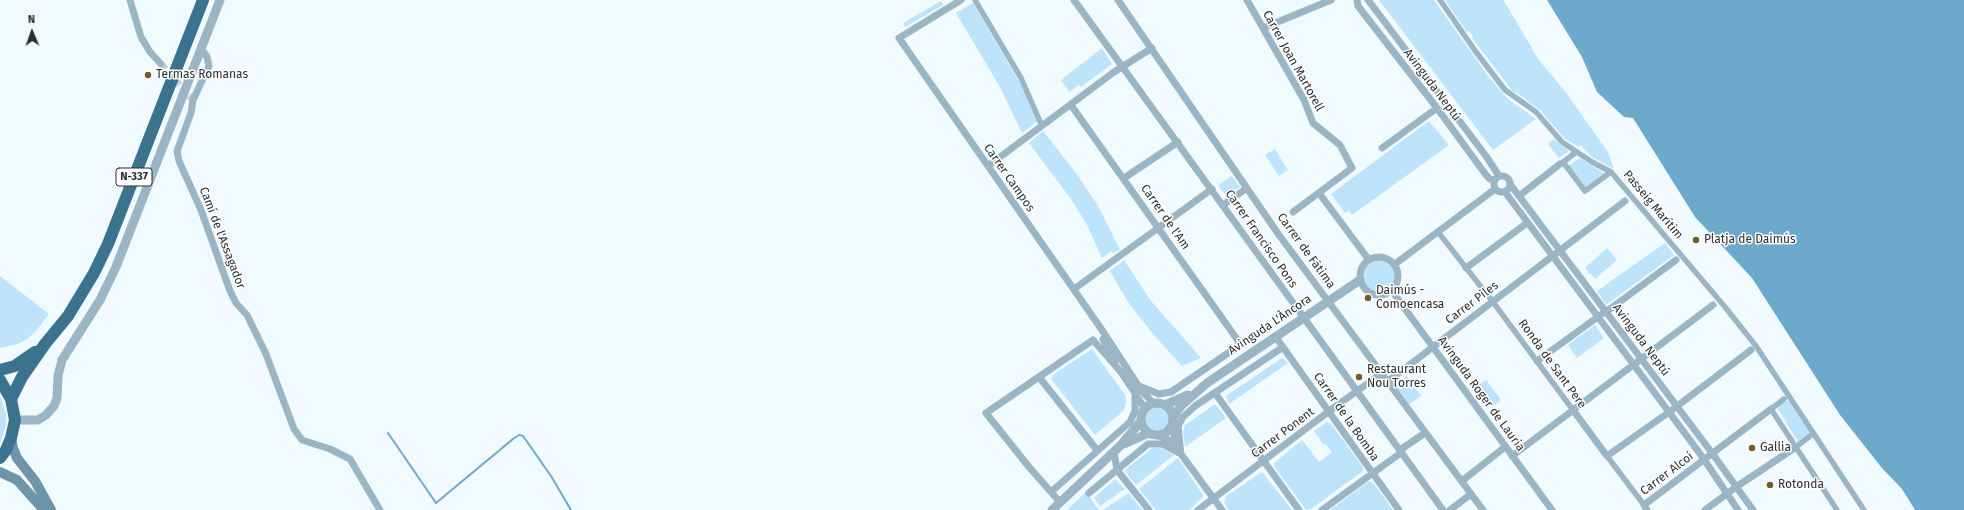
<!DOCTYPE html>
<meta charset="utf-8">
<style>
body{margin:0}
#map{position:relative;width:1964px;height:510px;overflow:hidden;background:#f1faff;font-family:"Fira Sans",sans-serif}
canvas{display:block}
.north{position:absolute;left:12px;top:12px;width:40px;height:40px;-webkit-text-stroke:3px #fff;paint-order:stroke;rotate:358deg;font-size:11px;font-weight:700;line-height:16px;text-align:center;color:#292e31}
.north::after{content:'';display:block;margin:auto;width:14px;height:18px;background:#292e31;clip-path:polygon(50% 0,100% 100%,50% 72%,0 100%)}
</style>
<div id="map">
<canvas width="1964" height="510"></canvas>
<div class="north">N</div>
</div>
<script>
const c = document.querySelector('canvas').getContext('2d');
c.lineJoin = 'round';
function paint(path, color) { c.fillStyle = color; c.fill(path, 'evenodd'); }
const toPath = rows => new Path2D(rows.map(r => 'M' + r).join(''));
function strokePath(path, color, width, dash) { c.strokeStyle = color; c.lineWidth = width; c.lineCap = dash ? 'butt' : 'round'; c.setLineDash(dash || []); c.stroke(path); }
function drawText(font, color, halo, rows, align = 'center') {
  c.font = font + ' "Fira Sans",sans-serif'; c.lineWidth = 3; c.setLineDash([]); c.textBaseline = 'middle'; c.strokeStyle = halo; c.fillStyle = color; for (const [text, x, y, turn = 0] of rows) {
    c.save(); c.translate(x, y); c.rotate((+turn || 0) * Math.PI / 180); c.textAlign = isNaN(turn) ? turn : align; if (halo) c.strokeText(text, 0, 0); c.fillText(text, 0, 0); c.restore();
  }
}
paint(toPath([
 [1379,0,1434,0,1488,76,1508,99,1536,119,1493,150],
 [1445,0,1503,0,1509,9,1538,59,1564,90,1608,152,1614,169,1592,157,1580,145,1579,147,1564,138,1541,111,1520,95,1515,92,1514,93,1472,38,1473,37,1469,31,1467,32],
 [941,1,943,5,905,27,903,23],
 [973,3,1020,83,1038,121,1022,133,1000,87,956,13],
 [1102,48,1112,64,1081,87,1079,85,1069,92,1061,80],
 [1429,121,1449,145,1352,215,1349,211,1345,213,1331,194],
 [1043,131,1076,173,1098,206,1120,250,1113,253,1111,251,1102,258,1087,225,1071,199,1029,143],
 [1554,139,1569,151,1559,158,1548,144],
 [1275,149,1288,170,1279,176,1265,155],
 [1580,158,1605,174,1585,189,1568,166],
 [1232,176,1240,187,1226,196,1218,185],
 [1665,243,1674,255,1606,305,1597,291],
 [1607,248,1617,260,1595,279,1585,268],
 '1360 276a19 19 0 1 1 38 0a19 19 0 1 1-38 0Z',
 [1124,260,1151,301,1201,358,1182,366,1152,333,1128,302,1110,271],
 [0,276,49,314,35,332,27,339,18,344,0,348],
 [1595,325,1604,338,1577,358,1568,345],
 [1092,349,1125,395,1126,403,1124,410,1095,435,1051,379,1054,374],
 [1282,358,1288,363,1229,404,1226,396],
 [1407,376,1421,396,1408,405,1394,385],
 [1486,380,1501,400,1493,406,1477,386],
 [0,396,6,414,6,425,0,444],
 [1788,400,1810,433,1798,442,1777,407],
 '1141 419a16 16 0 1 1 32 0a16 16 0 1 1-32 0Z',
 [1215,404,1226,418,1185,447,1183,432,1185,425],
 [1327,422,1331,424,1363,467,1363,471,1311,509,1306,510,1274,466,1274,463,1302,440,1319,462,1332,452,1326,444,1324,445,1314,431],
 [1152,448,1161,448,1174,455,1136,485,1126,473,1125,470],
 [1178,458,1203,495,1203,497,1189,510,1156,510,1139,489],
 [1262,472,1292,510,1229,510,1224,503,1226,496],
 [1115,479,1125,489,1100,506,1094,498],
 [1368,482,1371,482,1374,484,1393,510,1330,510],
 [1086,492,1099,510,1067,510],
 [1129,493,1142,510,1103,510]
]), '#bde4fa');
paint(toPath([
 [1547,0,1964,0,1964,510,1915,510,1902,489,1882,468,1840,415,1752,278,1695,217,1633,118,1624,117,1597,92,1582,57]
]), '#6da9ca');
strokePath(toPath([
 [388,433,436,503,513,439,519,435,523,436,551,476,571,510]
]), '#6da9ca', 2);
strokePath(toPath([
 [161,64,193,100]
]), '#c9d1d6', 7, [7, 3.5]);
strokePath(toPath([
 [975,0,1021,78,1042,126],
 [1440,0,1476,52,1505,90,1536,112,1562,142,1592,162,1611,172,1725,307,1756,346,1864,510],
 [1563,162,1585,191,1611,172],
 [1561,164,1576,152],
 [1438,232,1493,302,1573,410],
 [1784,399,1771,409,1837,510],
 [1796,447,1810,436],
 [1607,456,1644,505]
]), '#9bb5c4', 5.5);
strokePath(toPath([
 [130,0,141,37,150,52,161,64],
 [961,0,899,38,1102,330,1141,390,1154,404],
 [1074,0,1443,510],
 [1118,0,1279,235,1483,510],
 [1247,0,1304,100,1313,123,1340,145,1352,168,1293,212],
 [1357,0,1358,6,1437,108,1486,175,1490,179,1494,180],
 [1368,0,1486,156,1499,176],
 [1263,28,1331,0],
 [201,48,207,57,209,66,193,100,191,113,177,151,179,161,201,210,230,291,236,303,247,315,266,354,294,429,302,440,330,449,350,459,380,510],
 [1071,105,1239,342,1237,347,1171,392,1159,394,1139,386],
 [1382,148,1437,108],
 [988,166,1114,72,1152,48],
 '1494 184a8 8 0 1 1 16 0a8 8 0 1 1-16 0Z',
 [1124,178,1178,142],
 [1510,184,1712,453,1753,510],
 [1505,192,1701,455,1738,510],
 [1319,193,1369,260],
 [1519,196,1560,164],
 [1223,205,1247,188],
 '1360 276a19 19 0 1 1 38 0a19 19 0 1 1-38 0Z',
 [1395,264,1495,189],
 [1466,268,1527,223],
 [1074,289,1212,189],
 [1392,291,1552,510],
 [1606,312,1676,260],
 [1275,336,1399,510],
 [1103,339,1115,361],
 [1537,361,1606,311],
 [1039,377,1097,450],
 [1387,382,1625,201],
 [1135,393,1145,409],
 [1215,393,1299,510],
 [1573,410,1607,456,1672,410,1751,350],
 [1171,427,1177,444],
 [1156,435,1167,439,1181,454,1222,510],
 [1400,450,1425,433],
 [1114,451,1117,470,1149,510],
 [1181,454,1178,426,1183,417,1195,406,1283,347],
 [1512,456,1713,305],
 [1462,481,1505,447],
 [1051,492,1130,422,1135,411,1135,393,1121,372,1093,340,986,413,1029,467,1051,492,1059,501],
 [1089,493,1148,444,1162,444,1181,454],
 [1198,510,1336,406,1381,374],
 [1322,510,1402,452],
 [1450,510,1471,494],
 [1647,510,1644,505,1771,409],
 [1705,510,1736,487,1796,447]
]), '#9bb5c4', 7);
strokePath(toPath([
 '1141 419a16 16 0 1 1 32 0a16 16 0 1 1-32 0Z',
 [1165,405,1188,395],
 [1173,417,1181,406,1207,383,1360,280],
 [15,420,38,420,46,415,54,406,57,398,58,376,62,360,100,300,116,267,220,0],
 [1124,444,1149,433],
 [1052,510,1121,445,1141,421]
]), '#9bb5c4', 9);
strokePath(toPath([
 [11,438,13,448,17,458,35,481,51,510],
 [0,472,17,480,44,510]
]), '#6e94aa', 10);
strokePath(toPath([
 [0,370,15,366,35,352],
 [0,380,11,399,15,420,11,438,6,450,0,458],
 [11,399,22,377,45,344,68,316,94,273,108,244,203,0]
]), '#3b728e', 12);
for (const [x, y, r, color] of [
 [148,75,4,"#735c2c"],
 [1696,240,4,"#735c2c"],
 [1368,298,4,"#735c2c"],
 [1359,377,4,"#735c2c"],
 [1752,448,4,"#735c2c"],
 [1770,485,4,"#735c2c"]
]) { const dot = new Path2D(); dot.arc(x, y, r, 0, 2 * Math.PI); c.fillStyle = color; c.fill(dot); strokePath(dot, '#fff', 1.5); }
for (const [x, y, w] of [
 [134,177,36]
]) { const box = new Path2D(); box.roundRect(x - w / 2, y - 9, w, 18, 3); c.fillStyle = '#fff'; c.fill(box); strokePath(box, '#292e31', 1); }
drawText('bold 11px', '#292e31', null, [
 ["N-337",134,177]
]);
drawText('12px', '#292e31', '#fff', [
 ["Carrer Joan Martorell",1293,61,61],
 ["Avinguda Neptú",1432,85,53],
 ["Carrer Campos",1009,178,55],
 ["Passeig Marítim",1653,205,50],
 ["Carrer de l'Am",1165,217,55],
 ["Camí de l'Assagador",222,238,69],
 ["Carrer Francisco Pons",1261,239,55],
 ["Carrer de Fàtima",1306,251,54],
 ["Carrer Piles",1472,303,-37],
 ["Avinguda L'Àncora",1270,325,-34],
 ["Avinguda Neptú",1641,340,53],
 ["Ronda de Sant Pere",1552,364,54],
 ["Avinguda Roger de Lauria",1481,394,54],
 ["Carrer de la Bomba",1346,417,55],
 ["Carrer Ponent",1283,433,-37],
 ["Carrer Alcoi",1667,474,-37]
]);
drawText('12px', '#292e31', '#fff', [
 ["Termas Romanas",156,75],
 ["Platja de Daimús",1704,240],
 ["Daimús -",1376,291],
 ["Comoencasa",1376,305],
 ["Restaurant",1367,370],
 ["Nou Torres",1367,384],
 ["Gallia",1760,448],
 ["Rotonda",1778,485]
], 'left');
</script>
